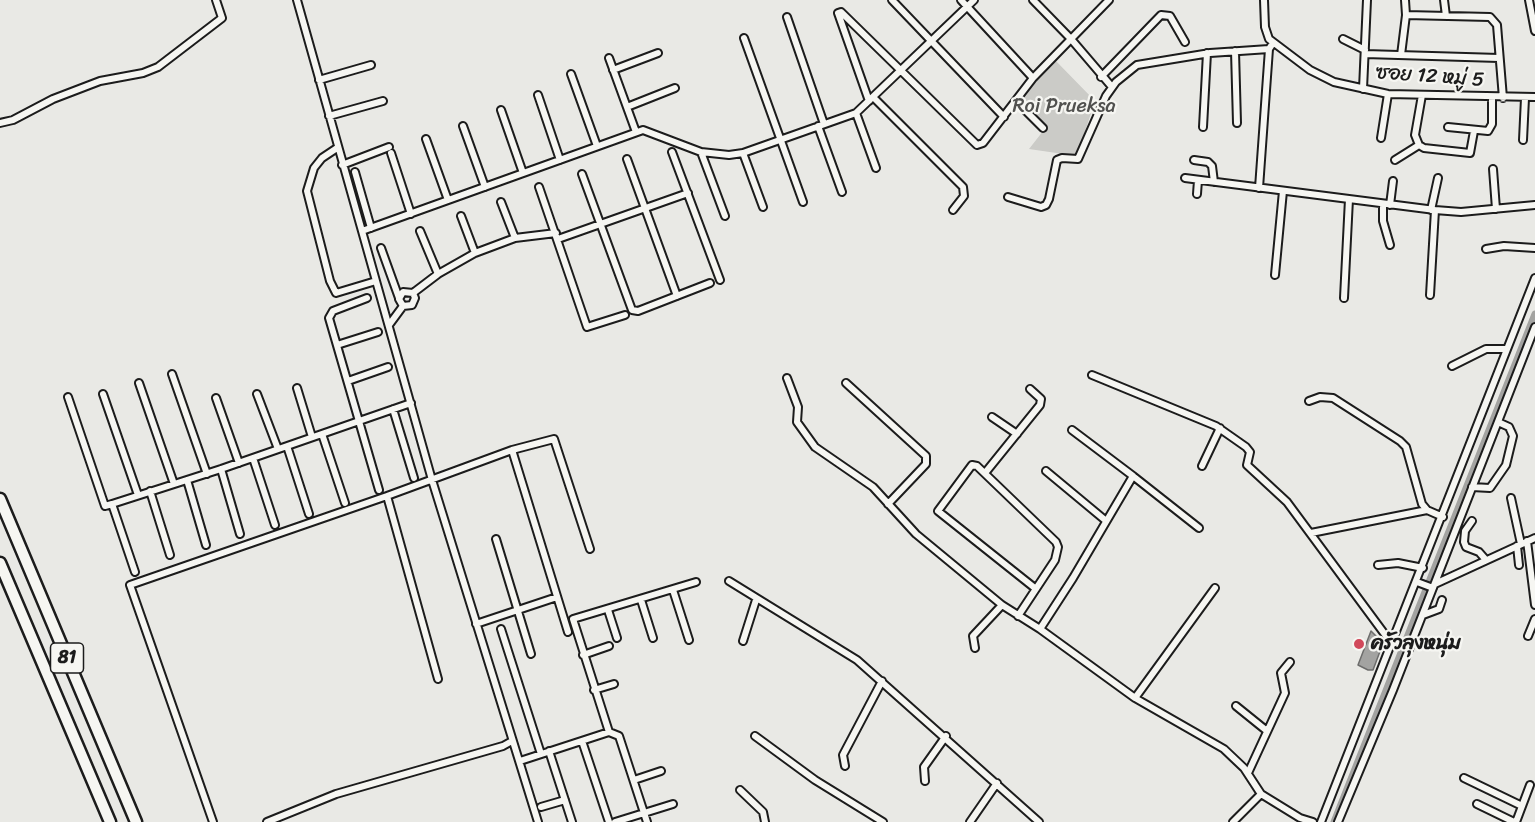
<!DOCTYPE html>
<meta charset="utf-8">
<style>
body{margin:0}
canvas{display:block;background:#e9e9e5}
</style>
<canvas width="1535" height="822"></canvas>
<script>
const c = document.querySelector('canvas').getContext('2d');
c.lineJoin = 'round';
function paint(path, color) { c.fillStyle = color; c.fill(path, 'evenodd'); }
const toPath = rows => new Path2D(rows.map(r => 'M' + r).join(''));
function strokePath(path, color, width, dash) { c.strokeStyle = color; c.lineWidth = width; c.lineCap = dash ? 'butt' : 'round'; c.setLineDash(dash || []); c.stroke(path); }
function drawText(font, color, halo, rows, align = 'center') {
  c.font = font + ' Sriracha,"Playpen Sans Thai",sans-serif'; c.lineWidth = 4.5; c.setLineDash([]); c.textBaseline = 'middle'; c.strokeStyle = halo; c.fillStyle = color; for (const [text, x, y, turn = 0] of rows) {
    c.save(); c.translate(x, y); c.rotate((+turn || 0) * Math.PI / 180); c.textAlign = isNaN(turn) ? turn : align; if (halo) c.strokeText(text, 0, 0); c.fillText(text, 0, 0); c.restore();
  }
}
paint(toPath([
 [1055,60,1095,101,1077,156,1029,149,1047,126,1021,98]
]), '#cbcbc7');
const water = toPath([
 [1371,631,1382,642,1382,646,1373,670,1368,670,1358,665,1371,631]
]);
paint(water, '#a3a3a1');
strokePath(water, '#6d6d6c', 1.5);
strokePath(toPath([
 [1334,822,1535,314]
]), '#a3a3a1', 7);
const street = toPath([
 [297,0,432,480,538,822],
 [892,0,1004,117],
 [961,0,1033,78],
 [1033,0,1071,39,1112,87],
 [1264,0,1265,27,1269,39,1310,70,1334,82,1388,94,1535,97],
 [1405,0,1406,15],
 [1444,0,1446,16],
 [1529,0,1535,31],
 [787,17,824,124],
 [744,38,803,202],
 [1343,39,1365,50],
 [1235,51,1237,123],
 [1365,54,1499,58],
 [1401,55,1406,15,1490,17,1497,25,1503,98],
 [609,58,636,132],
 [613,70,658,53],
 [571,74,597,146],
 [1101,77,1161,15,1170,16,1185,42],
 [319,80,371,65],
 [1363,89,1367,0],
 [538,95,560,160],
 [1422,95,1415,135,1419,145,1424,148,1470,153,1474,131],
 [873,97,963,187,964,196,953,210],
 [869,101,838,13,841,12,977,145,983,143,1033,78,1109,0],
 [1016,101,1043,128],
 [627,107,675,88],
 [501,110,523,173],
 [856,113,876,168],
 [329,116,383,101],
 [0,123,13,120,53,99,100,81,143,73,158,67,222,18,216,0],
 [463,126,485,187],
 [818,126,842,192],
 [1203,127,1207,53],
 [1448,127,1488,131,1492,124,1492,98],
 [1381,138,1388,94],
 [426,139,448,200],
 [1523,140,1525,98],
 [337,148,322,158,314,168,307,191,330,281,336,293,376,281],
 [672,152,720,280],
 [701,152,725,216],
 [391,153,411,214],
 [743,153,763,207],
 [627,159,677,296],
 [1194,160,1208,162,1212,166,1214,182],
 [1395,160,1419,145],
 [342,165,389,147],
 [1493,169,1496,209],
 [355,172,371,228],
 [582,174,632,310,638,311,710,283],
 [1185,178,1435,210,1461,212,1535,205],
 [539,187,587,327,625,315],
 [1259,188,1269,49],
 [1197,194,1198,180],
 [1008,197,1041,207,1046,205,1049,199,1057,160,1062,158,1078,159,1106,96,1116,82,1137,65,1210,53,1269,49,1273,43],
 [501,202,515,238],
 [1383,204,1383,221,1390,245],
 [1390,205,1393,181],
 [1431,210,1438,178],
 [461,216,475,253],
 [362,231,643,130,701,152,729,155,743,153,856,113,974,0],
 [420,231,438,274],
 [558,239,688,193],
 [381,248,399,298],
 [1486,249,1504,246,1535,248],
 [1275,275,1283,191],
 [413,293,415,298,412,305,403,306,399,299,403,292,413,293,438,274,475,253,515,238,556,233],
 [1430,295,1435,210],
 [367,298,333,311,329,318,379,490],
 [1344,298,1349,199],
 [389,325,403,306],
 [337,345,378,332],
 [1452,366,1486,349,1507,349],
 [172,374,207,474],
 [1092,375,1216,426,1246,447,1250,452,1247,465,1287,502,1392,644],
 [787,378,798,407,797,422,815,447,873,487,916,534,1002,605,1040,629,1135,698,1224,749,1244,768,1261,794,1300,818,1313,822],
 [348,381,388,367],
 [139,383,174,484],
 [846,383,926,456,926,464,888,504],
 [297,388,312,437],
 [103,394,138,495],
 [257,394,278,449],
 [68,397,105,506,112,504],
 [216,398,239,463],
 [1309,401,1320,397,1333,398,1400,441,1406,447,1422,504,1427,510,1443,517],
 [393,409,414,478],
 [992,417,1017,434],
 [1072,430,1133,476],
 [322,434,345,503],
 [287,446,309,514],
 [512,450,568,632],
 [253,458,275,525],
 [1202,466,1220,428],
 [221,469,240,534],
 [1046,471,1105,520],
 [985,473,1040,405,1041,399,1030,389],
 [187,480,206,545],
 [1472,487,1490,488,1506,465,1513,436,1509,427,1498,422],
 [150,491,170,555],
 [1511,498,1521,544],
 [1472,521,1465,531,1464,542,1466,547,1479,552,1486,560],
 [1311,533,1427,510],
 [496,539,531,654],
 [1527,541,1535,605],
 [1517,546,1519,565],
 [1378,565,1398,563,1423,568],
 [135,572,112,504,221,469,411,403],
 [729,581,857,660,1039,822],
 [1417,582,1433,588],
 [1435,584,1535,538],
 [673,590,689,640],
 [641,600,653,638],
 [608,610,617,638],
 [1423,615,1439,609,1442,600],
 [1018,616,1055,560,1058,547,1056,542,977,466,972,465,938,511,1036,589],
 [476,624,557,597],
 [501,629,541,754],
 [1040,629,1073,578,1133,476,1199,528],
 [1528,636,1535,619],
 [743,641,756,600],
 [975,648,973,636,1002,605],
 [583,655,609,646],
 [438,679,387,496,512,450,554,439,590,549],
 [594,690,614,684],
 [1135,698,1215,588],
 [1236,706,1267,731],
 [609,732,573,619,696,582],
 [755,736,815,780,883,822],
 [582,741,609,822],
 [549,751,572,822],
 [520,761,609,732,619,736,647,822],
 [845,766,843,755,882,681],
 [1248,773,1285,693,1281,673,1290,662],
 [1464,778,1522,806],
 [634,780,661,771],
 [925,781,924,767,946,736],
 [740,790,763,812,765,822],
 [1477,804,1514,822],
 [541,807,565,800],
 [213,822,130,585,387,496],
 [267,822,336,794,503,746,512,741],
 [615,822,673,804],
 [970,822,997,783],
 [1233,822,1261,794],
 [1321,822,1535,278],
 [1338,822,1393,690,1535,327],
 [1516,822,1530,785]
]);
const highway = toPath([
 [0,499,136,822],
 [0,563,110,822]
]);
strokePath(street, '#1c1c1c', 10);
strokePath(highway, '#1c1c1c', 15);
strokePath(street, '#f6f6f2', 6);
strokePath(highway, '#f6f6f2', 10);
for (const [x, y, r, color] of [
 [1359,644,6,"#d1495b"]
]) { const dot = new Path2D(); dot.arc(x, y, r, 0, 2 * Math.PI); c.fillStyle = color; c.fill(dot); strokePath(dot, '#f6f6f2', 2); }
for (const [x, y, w] of [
 [67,658,33]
]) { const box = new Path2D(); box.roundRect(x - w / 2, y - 15, w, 30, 4.5); c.fillStyle = '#f6f6f2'; c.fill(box); strokePath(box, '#1c1c1c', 1.5); }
drawText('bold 18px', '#1c1c1c', null, [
 ["81",67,658]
]);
drawText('20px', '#1c1c1c', '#f6f6f2', [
 ["ซอย 12 หมู่ 5",1430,77,4]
]);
drawText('20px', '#51514f', '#f6f6f2', [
 ["Roi Prueksa",1064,107]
]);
drawText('bold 20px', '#1c1c1c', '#f6f6f2', [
 ["ครัวลุงหนุ่ม",1371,644]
], 'left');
</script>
